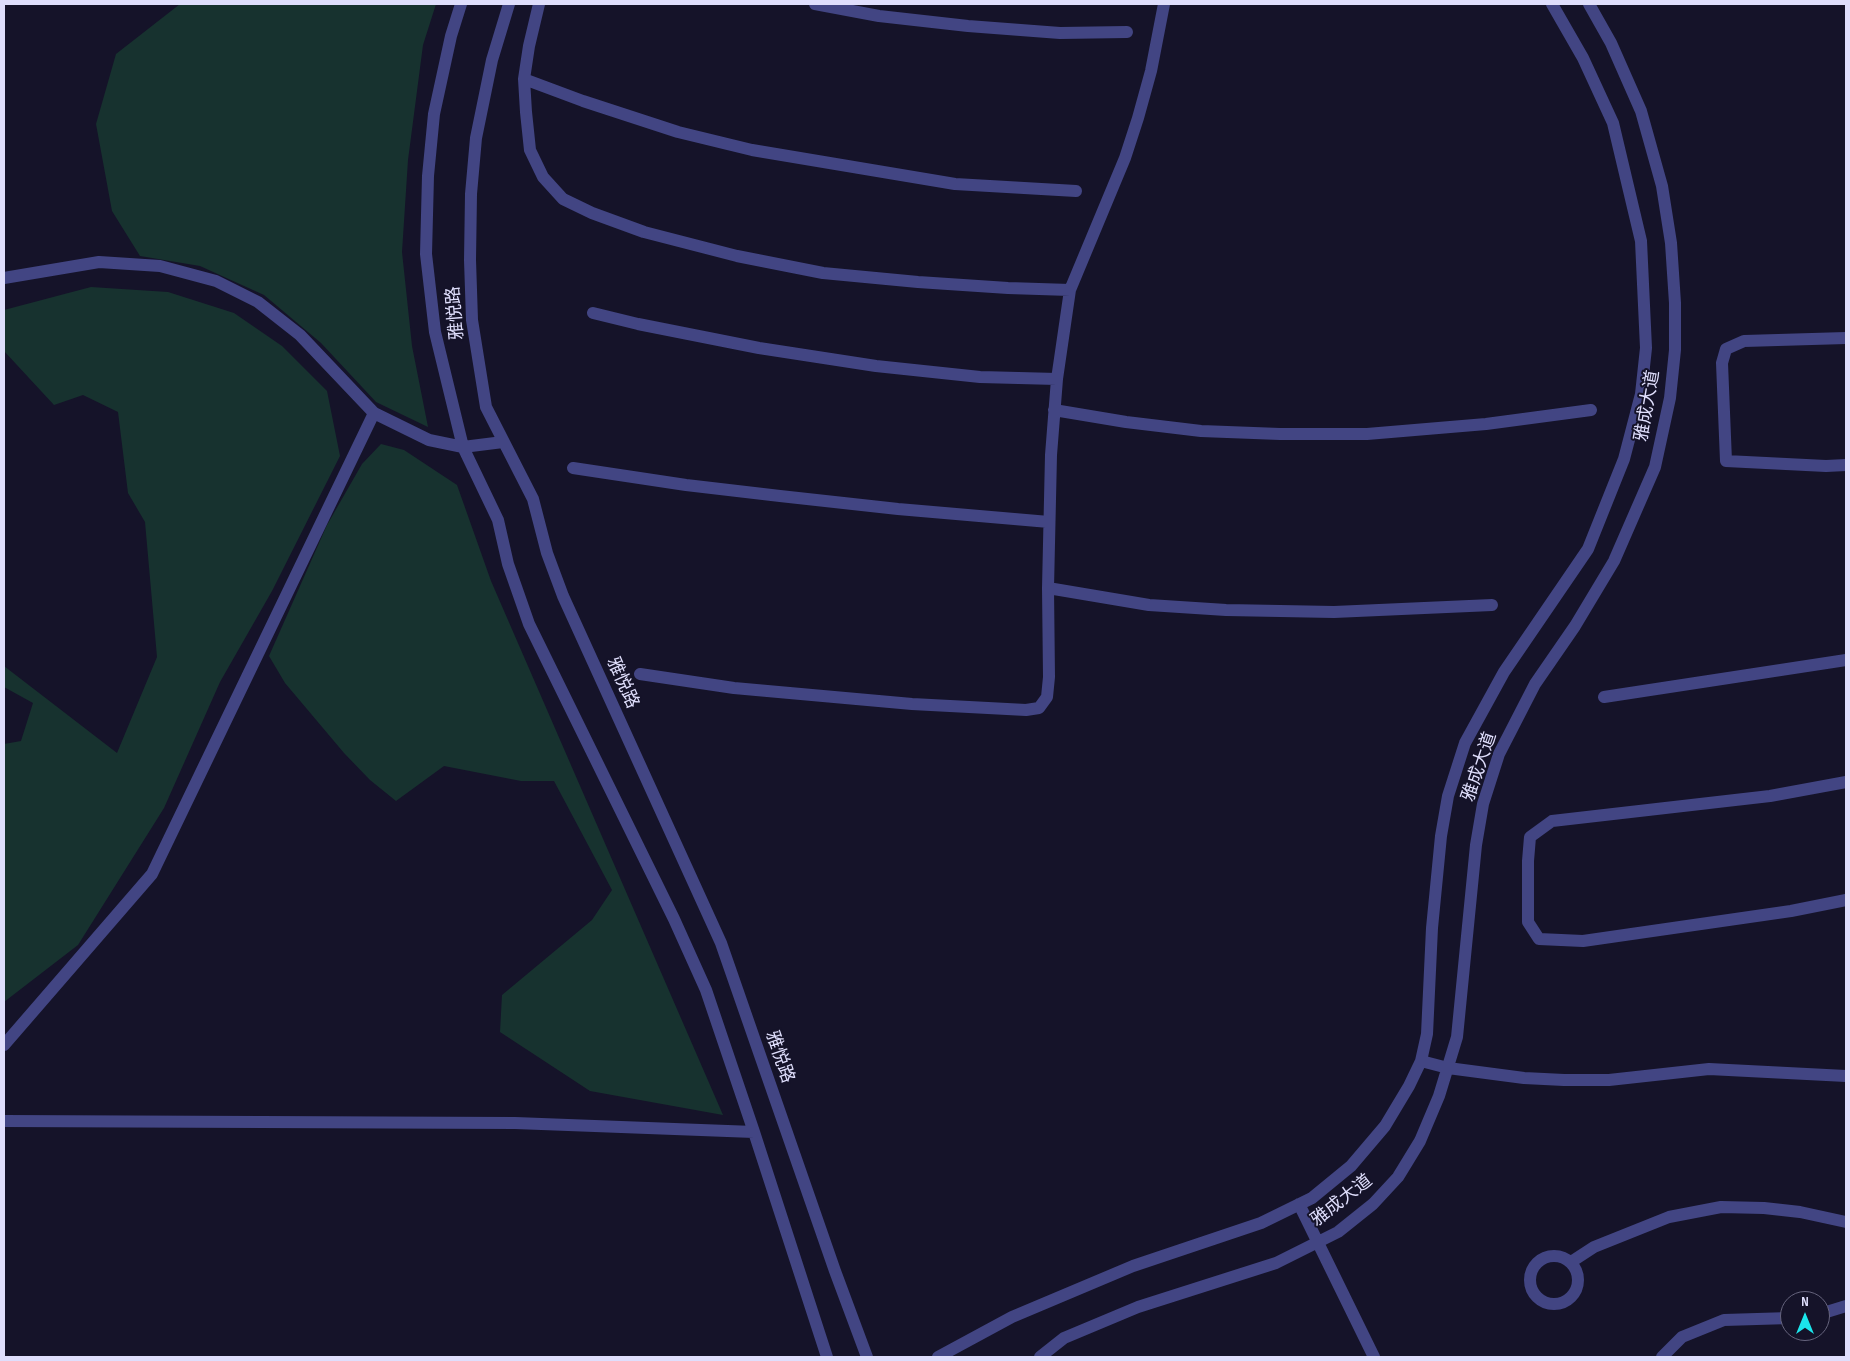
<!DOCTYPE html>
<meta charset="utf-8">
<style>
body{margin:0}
#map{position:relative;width:1850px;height:1361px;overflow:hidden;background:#151329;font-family:"Sofia Sans Condensed",sans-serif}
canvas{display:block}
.frame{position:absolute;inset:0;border:5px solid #dfdefc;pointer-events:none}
.north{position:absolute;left:1780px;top:1291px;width:50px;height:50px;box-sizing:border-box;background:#151329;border:1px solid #66647d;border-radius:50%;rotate:0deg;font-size:14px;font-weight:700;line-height:20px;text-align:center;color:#dfdefc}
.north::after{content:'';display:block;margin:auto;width:18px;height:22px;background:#1be5eb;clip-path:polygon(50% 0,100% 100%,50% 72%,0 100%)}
</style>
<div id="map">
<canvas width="1850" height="1361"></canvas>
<div class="frame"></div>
<div class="north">N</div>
</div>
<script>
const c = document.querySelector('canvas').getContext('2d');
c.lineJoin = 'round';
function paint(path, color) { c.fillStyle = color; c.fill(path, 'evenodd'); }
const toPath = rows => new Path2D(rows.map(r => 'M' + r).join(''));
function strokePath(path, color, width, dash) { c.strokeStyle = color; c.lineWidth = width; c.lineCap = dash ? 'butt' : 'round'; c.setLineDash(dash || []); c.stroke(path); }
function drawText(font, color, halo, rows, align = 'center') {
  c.font = font + ' "Sofia Sans Condensed","Noto Sans SC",sans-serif'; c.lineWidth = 4; c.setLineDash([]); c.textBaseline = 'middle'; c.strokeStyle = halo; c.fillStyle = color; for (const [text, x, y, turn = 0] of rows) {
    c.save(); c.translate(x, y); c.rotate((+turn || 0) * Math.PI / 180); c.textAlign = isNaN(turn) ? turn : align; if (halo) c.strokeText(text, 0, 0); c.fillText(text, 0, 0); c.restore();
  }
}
paint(toPath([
 [180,4,436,4,423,45,408,160,402,252,412,346,428,427,376,402,321,343,264,295,200,266,140,256,112,211,96,124,116,54],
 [91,287,168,292,234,313,282,346,327,391,340,456,272,591,220,682,164,808,78,945,4,1002,4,744,21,741,33,703,4,687,4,666,117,753,157,657,145,522,128,493,118,412,83,395,54,405,4,351,4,310],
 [381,444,404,450,457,485,491,581,723,1115,590,1091,500,1032,502,995,592,920,612,890,554,781,521,781,444,766,396,801,370,780,344,753,285,683,269,656,327,525,362,464]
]), '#17322f');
strokePath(toPath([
 [461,4,451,36,434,114,428,176,426,254,435,332,463,447,498,520,508,564,529,624,674,919,706,990,754,1132,827,1357],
 [509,4,492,60,476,138,471,194,470,260,472,320,486,407,533,499,547,553,563,596,721,943,835,1271,867,1357],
 [539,4,529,46,524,79,526,112,530,150,543,177,563,199,592,213,644,232,737,256,823,273,918,282,1008,288,1070,290],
 [815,4,879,16,968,26,1060,33,1127,32],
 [524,79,583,101,678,132,752,150,955,184,1076,191],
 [4,278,99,262,160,266,216,281,258,302,300,335,374,413,429,440,463,447,503,442],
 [593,313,638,324,759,348,876,366,980,377,1057,379],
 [1846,338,1744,341,1726,349,1722,363,1726,461,1826,466,1846,465],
 [1054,410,1126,422,1201,431,1280,434,1367,434,1486,424,1591,410],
 [573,468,686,485,780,496,898,509,1049,522],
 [1048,588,1149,605,1226,610,1334,612,1492,605],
 [640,674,734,688,912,704,1026,710,1039,708,1047,697,1049,677,1048,588,1051,455,1057,379,1070,290,1125,158,1138,118,1151,71,1164,4],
 [1604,697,1846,660],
 [1846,782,1770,796,1552,821,1530,837,1528,861,1528,922,1539,939,1583,941,1791,911,1846,900],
 [4,1045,152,874,374,413],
 [1421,1061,1448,1068,1524,1078,1564,1080,1609,1080,1709,1069,1846,1076],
 [4,1121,515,1123,754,1132],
 [1299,1204,1374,1357],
 '1530 1280a24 24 0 1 1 48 0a24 24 0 1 1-48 0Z',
 [1571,1262,1594,1247,1669,1217,1721,1207,1764,1208,1800,1212,1846,1222],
 [1820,1314,1846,1306],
 [938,1357,1012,1317,1133,1266,1261,1223,1312,1198,1351,1166,1385,1126,1409,1086,1421,1061,1427,1034,1432,928,1441,836,1448,796,1465,743,1504,672,1588,549,1624,459,1641,394,1646,348,1641,241,1613,123,1583,58,1552,4],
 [1040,1357,1064,1338,1138,1307,1276,1263,1338,1232,1373,1204,1398,1177,1420,1141,1439,1096,1457,1037,1476,845,1483,804,1499,754,1535,684,1575,626,1614,561,1655,467,1670,398,1675,350,1675,303,1671,243,1662,186,1641,111,1611,43,1589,4],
 [1662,1357,1682,1337,1724,1320,1790,1318]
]), '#424583', 12);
drawText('18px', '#dfdefc', '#151329', [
 ["雅悦路",456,313,-95],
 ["雅成大道",1648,406,-80],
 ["雅悦路",622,683,66],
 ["雅成大道",1480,767,-71],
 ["雅悦路",779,1057,71],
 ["雅成大道",1342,1201,-38]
]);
</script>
